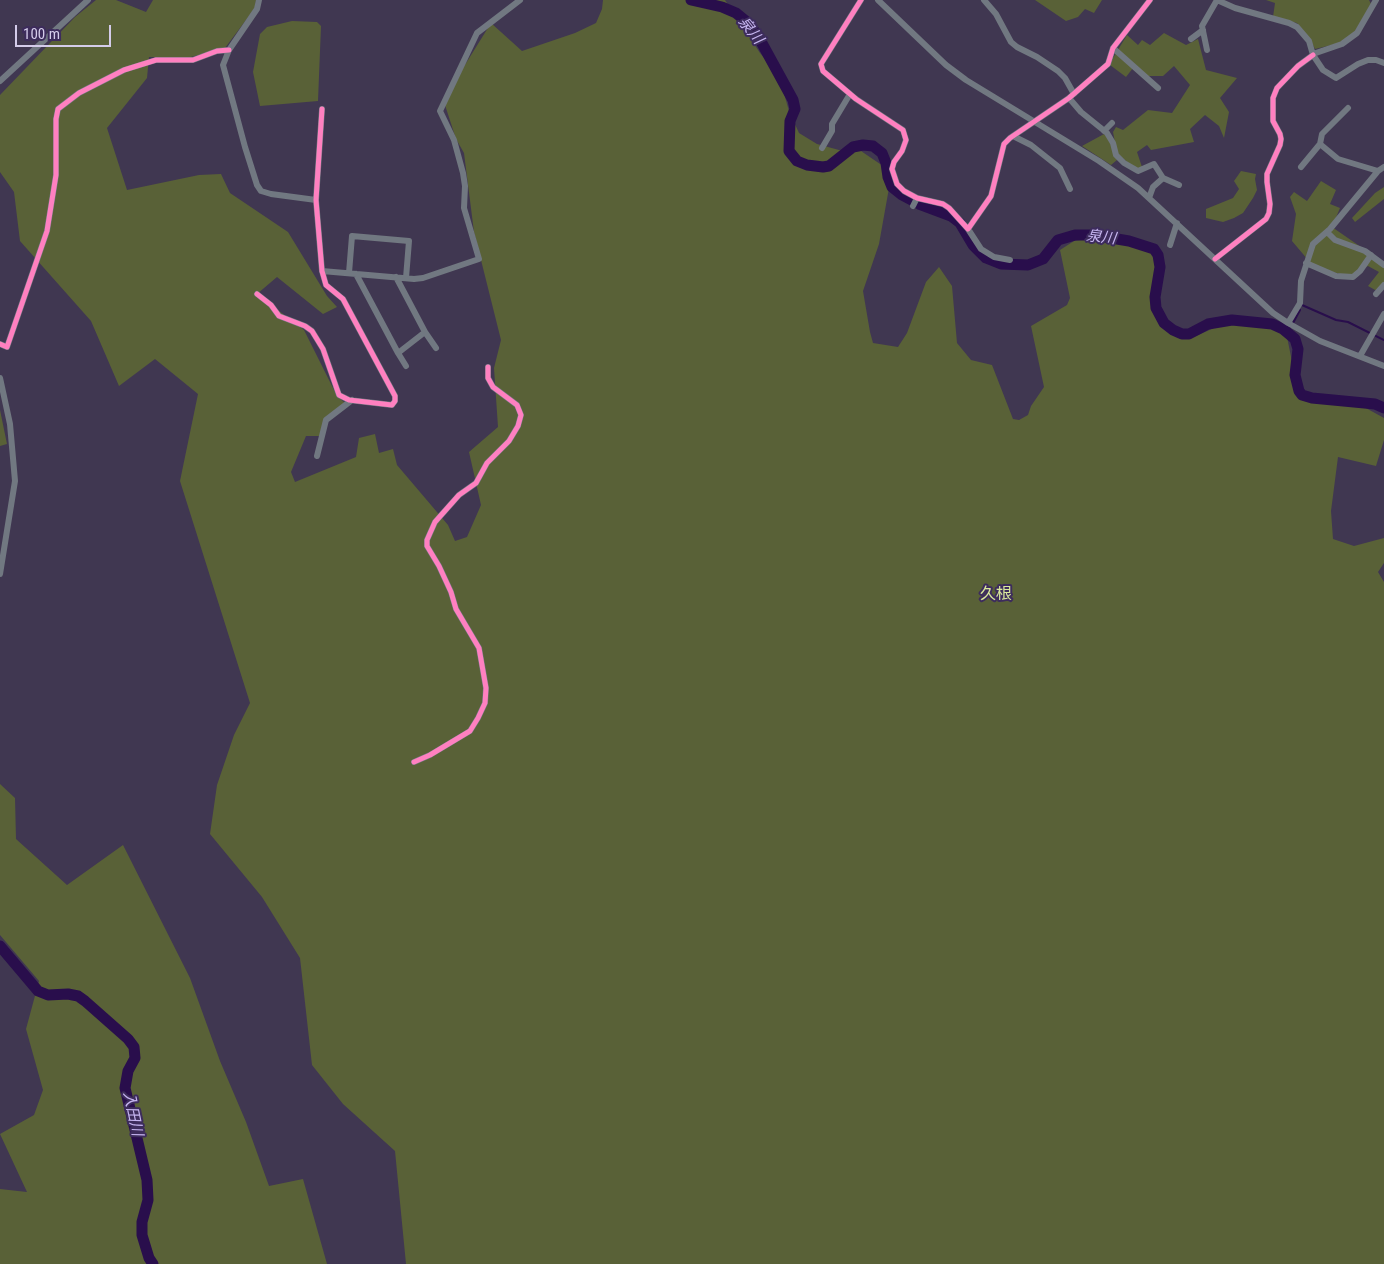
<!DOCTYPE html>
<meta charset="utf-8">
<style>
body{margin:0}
#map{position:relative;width:1384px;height:1264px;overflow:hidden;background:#403751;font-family:"Roboto Condensed",sans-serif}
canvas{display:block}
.scale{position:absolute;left:15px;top:25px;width:96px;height:22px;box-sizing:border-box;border:2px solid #d4ccea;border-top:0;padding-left:6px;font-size:15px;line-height:18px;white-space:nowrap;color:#d4ccea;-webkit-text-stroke:4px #3d2c5c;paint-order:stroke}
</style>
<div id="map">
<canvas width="1384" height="1264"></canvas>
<div class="scale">100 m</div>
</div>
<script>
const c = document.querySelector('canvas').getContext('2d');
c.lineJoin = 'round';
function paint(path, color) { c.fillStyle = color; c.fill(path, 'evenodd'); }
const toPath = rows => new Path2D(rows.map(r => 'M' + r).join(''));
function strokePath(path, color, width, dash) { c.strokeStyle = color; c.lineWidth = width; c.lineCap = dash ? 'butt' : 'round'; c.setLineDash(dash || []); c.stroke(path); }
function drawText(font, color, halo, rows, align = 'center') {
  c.font = font + ' "Roboto Condensed","Noto Sans JP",sans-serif'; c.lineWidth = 4; c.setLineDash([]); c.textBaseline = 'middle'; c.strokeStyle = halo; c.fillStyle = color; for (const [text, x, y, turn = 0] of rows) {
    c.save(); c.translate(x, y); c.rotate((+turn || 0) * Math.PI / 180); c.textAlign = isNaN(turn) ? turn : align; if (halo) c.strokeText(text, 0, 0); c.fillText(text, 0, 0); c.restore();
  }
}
paint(toPath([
 [96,0,116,0,146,12,153,0,256,0,255,8,225,48,191,57,149,57,147,78,107,128,127,190,199,175,221,174,230,193,288,232,327,296,337,307,323,314,277,277,257,294,304,330,337,396,345,403,326,418,321,436,306,436,291,472,295,482,356,457,359,438,375,434,379,453,393,449,397,465,448,525,455,541,467,537,481,505,469,452,498,427,494,368,501,340,474,232,464,153,456,139,445,105,463,68,491,23,522,51,575,33,596,23,602,9,603,0,725,0,760,53,779,76,789,111,799,133,817,144,839,150,861,151,883,166,889,188,879,244,863,291,870,332,873,343,898,347,907,333,926,282,939,267,952,286,957,343,971,360,992,365,1013,419,1019,420,1028,415,1031,406,1044,387,1031,326,1067,305,1070,298,1060,250,1074,241,1111,235,1152,249,1159,264,1152,304,1161,326,1184,338,1196,336,1232,320,1267,322,1286,332,1299,396,1364,407,1384,418,1384,440,1376,466,1338,457,1331,511,1333,539,1354,546,1384,538,1384,563,1378,572,1384,582,1384,1264,406,1264,395,1151,343,1104,312,1065,300,958,262,897,210,834,217,785,234,735,250,703,180,481,198,394,155,359,119,386,91,321,20,241,14,192,0,172,0,95,75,17],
 [1035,0,1102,0,1094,13,1085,9,1078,17,1066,21],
 [1266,0,1369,0,1371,4,1353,35,1344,42,1315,49,1311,41,1297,23,1273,17,1275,3],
 [292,21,317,22,321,26,318,101,260,106,253,72,260,34,267,27],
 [1164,33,1186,45,1198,39,1206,70,1237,78,1220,98,1229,112,1224,138,1219,126,1205,115,1190,129,1194,142,1151,150,1147,145,1137,152,1142,167,1136,170,1117,153,1113,132,1116,127,1123,130,1148,110,1172,113,1190,85,1174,66,1163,76,1146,76,1133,68,1126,77,1110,65,1113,58,1127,35,1138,45,1142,40,1150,45],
 [1104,134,1113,143,1117,160,1111,165,1082,146],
 [1241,171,1256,174,1255,179,1257,190,1253,198,1243,213,1234,218,1223,222,1206,218,1206,209,1233,198,1239,189,1234,181],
 [1321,181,1336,190,1330,204,1340,208,1332,227,1384,263,1384,282,1377,291,1368,286,1379,272,1368,266,1353,274,1340,274,1314,267,1292,241,1296,214,1290,197,1294,192,1307,201],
 [1384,187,1384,199,1355,222,1352,218,1375,193],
 [0,410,7,444,0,446],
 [0,784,15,798,16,839,67,885,123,845,190,978,220,1061,246,1122,269,1186,303,1179,327,1264,0,1264,0,1189,27,1192,0,1134,34,1115,43,1090,26,1029,39,981,0,935]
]), '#596137');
strokePath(toPath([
 [1302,305,1336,320,1348,322,1384,340],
 [1293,323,1300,310],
 [1287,333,1290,327]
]), '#290e4c', 2);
strokePath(toPath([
 [691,0,722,7,736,13,747,22,758,36,793,100,795,109,790,121,789,151,797,161,807,165,823,167,829,166,853,147,863,145,873,146,882,153,886,163,888,177,892,187,902,195,919,204,951,216,960,223,973,245,986,258,1001,264,1028,265,1043,259,1058,240,1075,235,1093,235,1129,241,1154,249,1158,255,1160,267,1155,297,1156,308,1164,323,1173,330,1182,334,1189,334,1208,324,1232,320,1272,324,1283,329,1295,339,1298,349,1295,375,1299,391,1302,395,1312,398,1375,404,1384,408],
 [0,946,38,991,48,995,68,994,78,996,85,1001,128,1039,134,1047,135,1058,128,1071,125,1088,147,1180,148,1200,142,1222,142,1235,149,1258,153,1264]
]), '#290e4c', 11);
strokePath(toPath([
 [259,0,257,9,229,50,223,65,245,147,257,185,261,191,271,194,316,200],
 [861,0,821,64,823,71,856,99,903,130,906,140,902,151,894,162,892,169,897,184,904,191,917,198,943,204,949,208,968,229,991,196,1004,144,1010,138,1069,98,1108,64,1113,48,1150,0],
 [878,0,946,65,966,80,1099,161,1138,188,1273,313,1288,323,1320,341,1384,366],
 [984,0,996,14,1011,42,1017,47,1037,57,1058,71,1065,78,1074,94],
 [1217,0,1235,8,1289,23,1297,27,1309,41,1313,55,1323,70,1336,78,1358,64,1368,60,1376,60,1384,63],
 [1191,39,1203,30],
 [1113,48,1158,88],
 [1207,50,1202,26,1217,0],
 [1313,54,1342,44,1357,33,1376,0],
 [0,81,88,0],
 [1069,98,1081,112,1107,133,1113,143,1116,155,1124,163,1138,171,1154,164,1163,178,1179,185],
 [1104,131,1112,123],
 [1013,136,1031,145,1060,168,1070,189],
 [1320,144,1322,134,1348,108],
 [822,148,832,131,832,124,850,94],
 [1301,167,1320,144,1338,159,1378,171],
 [1149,198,1153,187,1163,178],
 [913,206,917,198],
 [968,229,981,249,994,257,1010,260],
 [1327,232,1335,240,1365,251,1384,265],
 [1170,245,1177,223],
 [1215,259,1266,219,1269,213,1270,204,1267,182,1267,174,1280,145,1281,139,1280,134,1273,121,1273,98,1277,88,1298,66,1313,55],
 [1306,263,1336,276,1353,277,1360,271,1371,255],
 [322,271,414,279,423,278,479,259,464,208,465,186,463,173,454,140,440,111,477,33,520,0],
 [349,273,352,236,409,241,406,278],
 [356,274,398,353,425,332,396,277],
 [257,294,271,305,279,316,305,326,312,331,323,349,339,395,349,400,392,405,395,401,395,396,343,299,326,285,322,271,316,200,322,109],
 [1376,294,1384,285],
 [1288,323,1300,303,1301,281,1313,244,1330,229,1378,171,1384,167],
 [425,332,436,348],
 [0,344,7,347,47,231,56,175,56,119,58,109,79,93,124,70,156,60,193,60,217,51,229,50],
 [398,353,406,366],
 [1360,356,1384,314],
 [0,378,10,424,15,481,0,574],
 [317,456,326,420,352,400],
 [414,762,430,755,470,731,478,718,485,703,486,688,479,648,456,609,451,592,439,566,427,546,427,540,435,522,459,495,476,483,487,463,509,441,518,426,521,415,517,405,493,387,488,378,488,367]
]), '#717881', 6);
strokePath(toPath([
 [861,0,821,64,823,71,856,99,903,130,906,140,902,151,894,162,892,169,897,184,904,191,917,198,943,204,949,208,968,229,991,196,1004,144,1010,138,1069,98,1108,64,1113,48,1150,0],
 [1215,259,1266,219,1269,213,1270,204,1267,182,1267,174,1280,145,1281,139,1280,134,1273,121,1273,98,1277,88,1298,66,1313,55],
 [257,294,271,305,279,316,305,326,312,331,323,349,339,395,349,400,392,405,395,401,395,396,343,299,326,285,322,271,316,200,322,109],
 [0,344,7,347,47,231,56,175,56,119,58,109,79,93,124,70,156,60,193,60,217,51,229,50],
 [414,762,430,755,470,731,478,718,485,703,486,688,479,648,456,609,451,592,439,566,427,546,427,540,435,522,459,495,476,483,487,463,509,441,518,426,521,415,517,405,493,387,488,378,488,367]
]), '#ff80c0', 5);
drawText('italic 15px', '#c6b5f0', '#3d2c5c', [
 ["泉川",750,31,51],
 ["泉川",1101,238,7],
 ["入田川",132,1114,78]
]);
drawText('16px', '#d9e89b', '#3d2c5c', [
 ["久根",996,595]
]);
</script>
